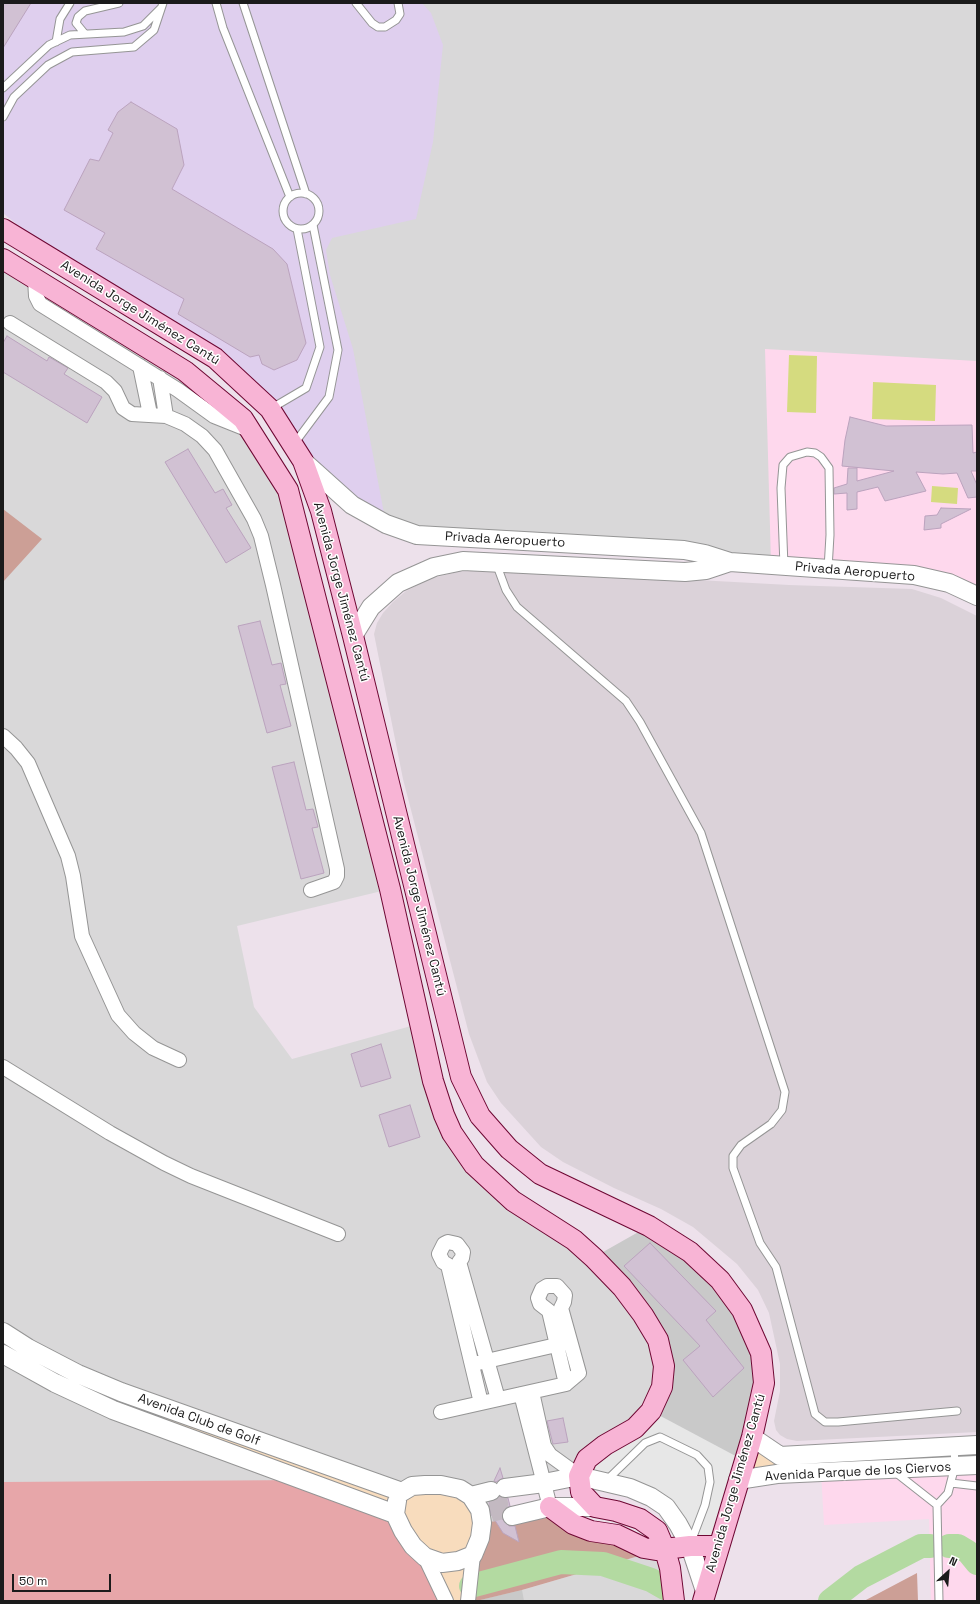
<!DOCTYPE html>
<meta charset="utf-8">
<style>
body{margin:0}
#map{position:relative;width:980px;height:1604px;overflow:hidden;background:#ede1eb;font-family:"Space Grotesk",sans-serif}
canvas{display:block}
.frame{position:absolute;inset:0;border:4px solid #1b1b1b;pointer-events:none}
.north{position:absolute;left:928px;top:1552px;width:40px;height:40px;-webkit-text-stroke:3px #fff;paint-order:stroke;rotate:26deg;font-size:11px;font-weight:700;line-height:16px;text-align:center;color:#1b1b1b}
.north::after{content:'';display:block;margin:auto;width:14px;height:18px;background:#1b1b1b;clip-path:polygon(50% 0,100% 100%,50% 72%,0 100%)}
.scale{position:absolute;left:12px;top:1574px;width:99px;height:18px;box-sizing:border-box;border:2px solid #1b1b1b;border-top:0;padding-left:5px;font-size:12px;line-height:14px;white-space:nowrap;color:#1b1b1b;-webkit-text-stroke:3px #fff;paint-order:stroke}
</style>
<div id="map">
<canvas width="980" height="1604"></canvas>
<div class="frame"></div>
<div class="north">N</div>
<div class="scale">50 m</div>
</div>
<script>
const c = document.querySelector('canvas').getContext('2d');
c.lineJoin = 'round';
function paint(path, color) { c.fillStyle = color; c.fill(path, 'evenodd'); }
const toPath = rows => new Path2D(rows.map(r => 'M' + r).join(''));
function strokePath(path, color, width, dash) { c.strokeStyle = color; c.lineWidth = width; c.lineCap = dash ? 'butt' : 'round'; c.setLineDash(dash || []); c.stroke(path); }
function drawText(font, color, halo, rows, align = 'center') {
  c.font = font + ' "Space Grotesk",sans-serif'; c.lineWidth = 3; c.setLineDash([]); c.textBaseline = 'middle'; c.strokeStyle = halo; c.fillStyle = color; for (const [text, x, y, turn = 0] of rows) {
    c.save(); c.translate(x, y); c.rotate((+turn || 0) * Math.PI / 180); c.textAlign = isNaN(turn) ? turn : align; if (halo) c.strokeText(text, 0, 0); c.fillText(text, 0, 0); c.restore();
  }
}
paint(toPath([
 [3,3,977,3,977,599,949,583,386,524,270,409,3,213],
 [3,259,243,419,288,490,390,889,237,926,254,1007,292,1059,422,1023,446,1120,474,1164,645,1315,664,1388,579,1476,505,1488,511,1508,522,1590,656,1551,674,1601,3,1601]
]), '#d9d8d9');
paint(toPath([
 [3,3,422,3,431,13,443,45,433,142,416,219,332,238,326,250,330,275,353,349,386,524,352,505,215,358,79,274,3,213]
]), '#dfcfee');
paint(toPath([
 [765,349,977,361,977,599,949,583,771,563],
 [977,1465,977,1601,931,1601,929,1519,824,1525,821,1472]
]), '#fed8ed');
paint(toPath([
 [649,1226,720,1280,764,1383,705,1591,678,1524,635,1428,665,1367,596,1256],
 [522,1590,524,1601,475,1601]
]), '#c9c9c9');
paint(toPath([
 [497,569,789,585,912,589,941,598,977,616,977,1432,797,1441,787,1439,780,1435,776,1430,774,1421,780,1391,780,1364,769,1313,758,1290,737,1264,693,1227,661,1209,614,1188,563,1162,541,1147,501,1103,487,1082,469,1034,403,779,374,634,377,623,383,613,393,602,406,591,429,579,457,572]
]), '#dbd2d9');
paint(toPath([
 [304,1480,394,1514,443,1601,3,1601,3,1482]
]), '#e7a6a9');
paint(toPath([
 [3,509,42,539,3,582],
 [550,1508,656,1551,522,1590,476,1601,468,1601,482,1524],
 [917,1573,918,1601,864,1601]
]), '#cc9f96');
paint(toPath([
 [3,1332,28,1348,402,1492,425,1485,477,1503,468,1601,444,1601,395,1514,113,1410,3,1354],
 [752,1437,780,1456,777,1474,738,1480]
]), '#f8dcbd');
paint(toPath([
 [789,355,817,356,816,413,787,412],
 [873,382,936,385,935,421,872,419],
 [932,486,958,488,957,504,931,502]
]), '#d5db7f');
paint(toPath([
 [653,1412,745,1461,705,1591,666,1507,581,1477]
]), '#e7e7e7');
strokePath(toPath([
 [949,1546,958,1546,968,1552,977,1563],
 [471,1586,561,1562,603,1564,651,1580,665,1588],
 [830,1601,861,1577,921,1546,930,1546]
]), '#b3daa1', 24);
const building = toPath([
 [3,3,31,3,3,48,3,3],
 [131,102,177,129,184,165,172,189,273,249,287,264,306,343,297,360,274,370,262,364,259,355,250,357,178,314,184,299,96,249,105,233,64,210,90,159,99,161,113,133,108,130,118,112,131,102],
 [7,336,47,361,49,357,68,368,64,374,102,397,87,423,3,372,3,343,7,336],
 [850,417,886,426,972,425,973,453,977,452,977,471,971,471,977,485,977,497,968,498,957,473,943,474,916,472,926,491,885,501,878,487,857,492,857,509,847,510,847,493,834,494,834,488,847,484,848,468,857,468,857,481,894,471,842,466,845,440,850,417],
 [188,449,215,493,223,489,232,505,226,508,251,548,226,563,165,462,188,449],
 [941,508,971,509,941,524,941,528,924,530,925,516,937,515,941,508],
 [260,621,272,665,281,663,286,684,280,685,291,726,267,733,238,626,260,621],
 [294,762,306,810,313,809,318,827,312,828,324,873,301,879,272,767,294,762],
 [381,1044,391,1078,361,1087,351,1054,381,1044],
 [410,1105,420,1137,389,1147,379,1115,410,1105],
 [650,1243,716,1311,706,1320,744,1368,713,1397,683,1360,700,1346,624,1266,650,1243],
 [563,1418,568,1442,553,1444,547,1421,563,1418],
 [500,1468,503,1478,496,1482,494,1481,500,1468],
 [500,1497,508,1498,510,1506,505,1509,502,1513,502,1519,509,1526,515,1526,519,1542,503,1533,491,1514,489,1502,500,1497]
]);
paint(building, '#d1c1d3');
strokePath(building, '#bba3be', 1);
strokePath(toPath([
 [489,1500,507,1496],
 [491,1513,511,1508]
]), '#c3b9c1', 18, [18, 9]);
const service = toPath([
 [216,3,223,28,290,197],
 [243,3,306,194],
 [356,3,372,23,378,27,385,27,396,20,400,14,398,3],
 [85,34,76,23,78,17,85,11,119,3],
 [56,42,60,19,70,3],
 [3,88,49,45,70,35,124,32,143,26,161,8],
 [3,117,14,97,48,65,72,52,134,47,154,30,163,3],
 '283 211a18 18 0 1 1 36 0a18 18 0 1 1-36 0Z',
 [272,408,306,388,320,347,297,229],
 [294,444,329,397,338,350,313,225],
 [496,563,506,590,517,607,626,701,640,722,701,833,785,1092,782,1110,771,1124,741,1145,733,1156,733,1168,760,1243,776,1267,815,1414,825,1422,838,1422,957,1411],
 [784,566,781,488,783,465,790,457,807,452,815,453,821,457,829,468,830,535,828,569],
 [895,1472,937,1505],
 [607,1480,645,1443,660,1437,697,1455,708,1467,710,1482,705,1505,691,1542],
 [951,1483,977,1486],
 [939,1601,937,1505,948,1493,955,1466,954,1446]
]);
const minor = toPath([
 [35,279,36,296,40,304,178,390,214,416,249,430],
 [10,323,106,382,115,391,123,408,132,414,166,416,185,424,202,436,215,450,254,519,261,536,273,585,337,869,337,876,334,882,311,890],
 [140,366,150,414],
 [160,378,166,416],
 [3,736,16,748,28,763,68,856,73,876,82,936,118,1015,134,1033,153,1048,179,1060],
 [3,1067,110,1133,164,1163,191,1176,338,1234],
 [478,1363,565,1343],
 [532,1392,544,1446,550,1455,579,1476],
 [521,1394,550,1507],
 [481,1403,448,1265,443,1262,439,1254,444,1244,448,1242,457,1244,463,1252,462,1258,459,1262,498,1399],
 [441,1412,566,1384,579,1373,561,1308,564,1302,565,1295,557,1286,547,1286,542,1289,538,1298,540,1304,549,1311,566,1384],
 [425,1557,446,1601],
 [468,1601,473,1555]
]);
const tertiary = toPath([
 [303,461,352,505,386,524,417,535,684,550,705,554,730,562,914,575,949,583,977,596],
 [353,636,371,607,398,583,434,567,463,561,685,572,706,570,730,562],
 [3,1332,28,1348,78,1374,121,1392,402,1492,412,1486,425,1485,441,1485,460,1489,471,1496,491,1491],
 [3,1354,55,1383,113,1410,395,1514],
 [752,1437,780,1456,977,1445],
 [738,1480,777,1474,977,1465],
 [505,1488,544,1483,579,1476,630,1488,651,1497,666,1507,678,1524,690,1546,705,1591],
 [397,1501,395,1514,403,1531,413,1546,425,1557,442,1563,458,1561,473,1555,480,1538,482,1523,480,1510,471,1496],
 [512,1516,550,1507,595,1507]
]);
const secondary = toPath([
 [3,229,215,358,270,409,303,461,321,511,353,636,461,1077,480,1116,509,1149,540,1174,649,1226,690,1252,720,1280,742,1310,761,1353,764,1383,752,1437,703,1601],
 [3,259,185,371,243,419,288,490,390,889,433,1081,444,1115,452,1133,474,1165,513,1201,574,1240,594,1258,622,1287,643,1315,658,1340,664,1366,662,1387,651,1411,635,1428,605,1445,587,1459,579,1476,581,1492,595,1507,616,1511,640,1519,657,1531,665,1550,670,1568,674,1601],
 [550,1507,573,1524,591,1531,617,1535,644,1548,656,1550,690,1546,719,1546]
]);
strokePath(service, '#959595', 9);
strokePath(minor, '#959595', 16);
strokePath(tertiary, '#959595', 20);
strokePath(secondary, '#6e0733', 22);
strokePath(service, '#fff', 7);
strokePath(minor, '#fff', 14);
strokePath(tertiary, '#fff', 18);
strokePath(secondary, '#f8b4d5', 20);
drawText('13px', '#1b1b1b', '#fff', [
 ["Avenida Jorge Jiménez Cantú",140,313,32],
 ["Privada Aeropuerto",505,540,3],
 ["Privada Aeropuerto",855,572,5],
 ["Avenida Jorge Jiménez Cantú",341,592,75],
 ["Avenida Jorge Jiménez Cantú",419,906,76],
 ["Avenida Club de Golf",199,1420,20],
 ["Avenida Parque de los Ciervos",858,1472,-3],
 ["Avenida Jorge Jiménez Cantú",736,1483,-74]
]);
</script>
